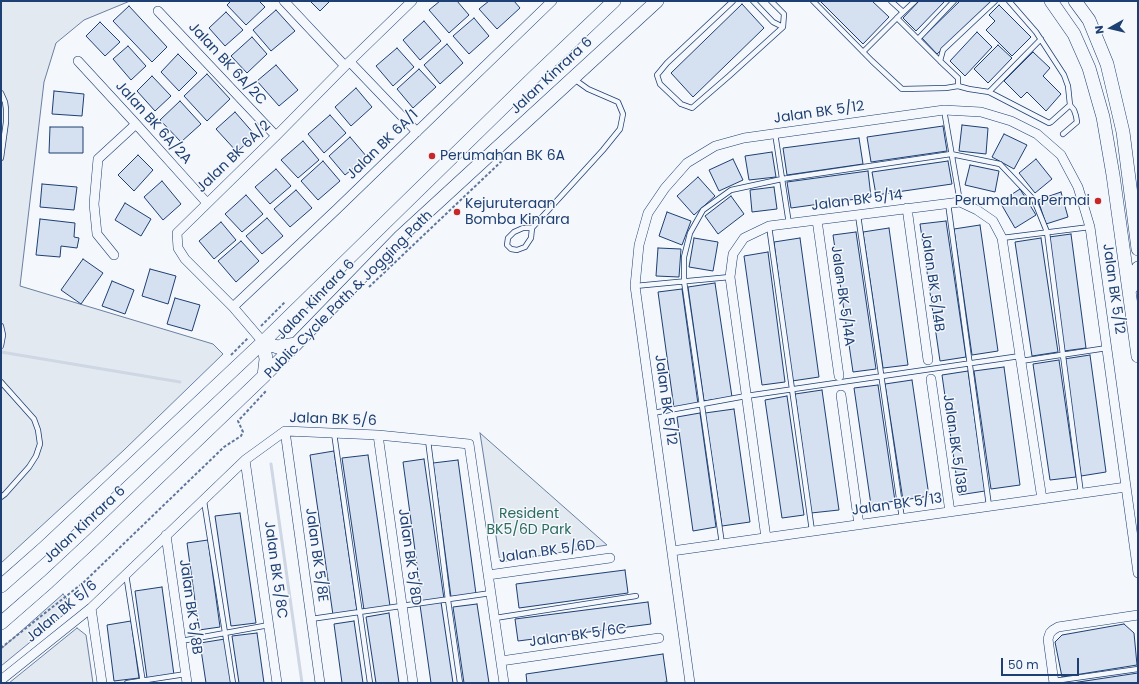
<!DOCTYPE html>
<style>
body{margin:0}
#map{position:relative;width:1139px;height:684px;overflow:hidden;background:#f4f7fb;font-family:Poppins,sans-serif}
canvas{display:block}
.frame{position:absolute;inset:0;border:2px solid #1d3f73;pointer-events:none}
.north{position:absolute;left:1091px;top:8px;width:40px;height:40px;-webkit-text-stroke:3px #f4f7fb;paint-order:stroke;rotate:262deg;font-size:11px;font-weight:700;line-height:16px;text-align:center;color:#1d3f73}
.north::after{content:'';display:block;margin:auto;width:14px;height:18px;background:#1d3f73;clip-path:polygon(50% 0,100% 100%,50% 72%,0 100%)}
.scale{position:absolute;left:1001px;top:658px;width:78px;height:18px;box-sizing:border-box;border:2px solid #1d3f73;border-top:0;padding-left:5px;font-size:12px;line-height:14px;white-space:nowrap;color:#1d3f73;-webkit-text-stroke:3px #f4f7fb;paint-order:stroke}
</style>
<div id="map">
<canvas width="1139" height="684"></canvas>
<div class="frame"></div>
<div class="north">N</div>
<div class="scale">50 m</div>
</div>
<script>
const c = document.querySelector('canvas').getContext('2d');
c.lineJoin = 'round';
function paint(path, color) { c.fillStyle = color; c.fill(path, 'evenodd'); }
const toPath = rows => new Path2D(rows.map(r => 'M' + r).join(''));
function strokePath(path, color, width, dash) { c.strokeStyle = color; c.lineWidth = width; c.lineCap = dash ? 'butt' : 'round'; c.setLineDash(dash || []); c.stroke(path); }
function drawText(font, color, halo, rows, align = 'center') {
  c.font = font + ' Poppins,sans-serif'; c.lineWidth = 3; c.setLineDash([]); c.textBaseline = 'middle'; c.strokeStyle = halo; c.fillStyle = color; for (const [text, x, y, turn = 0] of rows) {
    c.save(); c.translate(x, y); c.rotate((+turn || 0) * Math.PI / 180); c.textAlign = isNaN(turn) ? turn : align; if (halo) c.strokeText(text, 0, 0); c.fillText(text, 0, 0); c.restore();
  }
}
const green = toPath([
 [1,1,130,1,84,20,56,43,44,82,20,286,213,344,223,354,124,450,1,563,1,1],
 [480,433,607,545,500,562,480,433],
 [63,594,73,607,1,666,1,649,63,594],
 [77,628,86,635,93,683,9,683,77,628]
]);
paint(green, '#e3e9f0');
strokePath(green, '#687fa3', 1);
strokePath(toPath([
 [1,352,180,382],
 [271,464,302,683]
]), '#cfd7e4', 3);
const building = toPath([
 [231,1,259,1,265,7,246,25,227,5,231,1],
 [310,1,330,1,320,11,310,1],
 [440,1,457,1,469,15,449,33,429,10,440,1],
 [489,1,514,1,520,8,497,29,479,9,489,1],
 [820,1,872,1,889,17,863,44,820,1],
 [919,1,945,1,916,31,903,18,919,1],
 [960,1,993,1,937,54,922,38,960,1],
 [742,4,764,28,693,97,671,73,742,4],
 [999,5,1031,37,1012,56,986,30,995,21,989,15,999,5],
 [129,6,167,47,152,62,113,21,129,6],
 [276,10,295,31,271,51,253,30,276,10],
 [226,12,243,30,225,46,209,28,226,12],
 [474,18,489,36,469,54,453,36,474,18],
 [424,21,441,41,420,60,403,40,424,21],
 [100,22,120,42,105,56,86,36,100,22],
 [977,32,992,47,965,76,950,61,977,32],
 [252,37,267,54,247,73,231,56,252,37],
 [447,44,463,63,440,84,424,65,447,44],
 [998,45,1012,58,988,83,974,69,998,45],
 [128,46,146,66,131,80,113,59,128,46],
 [397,48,414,67,393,86,376,66,397,48],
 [1033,52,1050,68,1043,76,1061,94,1046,111,1027,92,1021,98,1004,81,1033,52],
 [178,54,197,73,179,91,161,72,178,54],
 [276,65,298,90,279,106,257,81,276,65],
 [419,69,436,87,413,108,397,89,419,69],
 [207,74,230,99,207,121,184,96,207,74],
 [152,76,171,96,155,111,137,91,152,76],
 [356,88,372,107,351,126,335,107,356,88],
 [54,91,84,94,82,116,52,114,54,91],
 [180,101,201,124,181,142,160,120,180,101],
 [235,112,255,135,237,152,216,129,235,112],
 [330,115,346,133,324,153,308,134,330,115],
 [962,125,988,128,986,154,959,151,962,125],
 [943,126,947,151,871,162,867,137,943,126],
 [50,127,83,127,83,153,49,153,50,127],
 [1004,134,1027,145,1014,169,992,157,1004,134],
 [350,137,367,157,345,175,329,156,350,137],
 [859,138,863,164,787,175,783,148,859,138],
 [303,141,319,160,298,178,281,160,303,141],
 [772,152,776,177,749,180,745,156,772,152],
 [138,155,153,170,134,191,118,175,138,155],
 [733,159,743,180,719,191,709,170,733,159],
 [1036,159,1052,179,1035,193,1019,173,1036,159],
 [323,161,340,181,318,200,301,181,323,161],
 [948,161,952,184,876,195,872,172,948,161],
 [970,165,999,171,995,192,965,185,970,165],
 [276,169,291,186,270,204,255,187,276,169],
 [868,171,871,197,791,208,787,182,868,171],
 [698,177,715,196,694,215,677,196,698,177],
 [162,181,181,204,163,220,144,197,162,181],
 [42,184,77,187,74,210,40,207,42,184],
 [774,187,777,209,752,212,750,190,774,187],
 [1020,189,1036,215,1015,228,1000,202,1020,189],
 [296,190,312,208,290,227,274,209,296,190],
 [1061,192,1068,217,1046,224,1038,200,1061,192],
 [246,195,263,214,242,232,225,214,246,195],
 [731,196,744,214,718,234,705,216,731,196],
 [125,203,151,219,141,236,115,220,125,203],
 [667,212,691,221,682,245,659,236,667,212],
 [267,218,283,236,262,254,246,236,267,218],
 [40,219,75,223,74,237,79,238,77,248,61,246,60,257,36,255,40,219],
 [946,221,966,357,940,361,920,224,946,221],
 [221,222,236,240,214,259,199,241,221,222],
 [980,225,998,351,972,355,954,229,980,225],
 [889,228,908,365,883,368,863,232,889,228],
 [856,232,876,369,853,372,833,235,856,232],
 [1071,234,1086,348,1064,351,1049,237,1071,234],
 [694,238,718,242,713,271,689,267,694,238],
 [800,238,819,377,792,381,774,242,800,238],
 [1041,238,1058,352,1032,356,1015,242,1041,238],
 [241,241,259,261,236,282,218,261,241,241],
 [658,248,681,249,679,277,656,276,658,248],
 [768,252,785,382,762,385,744,256,768,252],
 [83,259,103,273,81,304,61,290,83,259],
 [150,269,176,276,168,304,142,296,150,269],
 [112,281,134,290,125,314,102,306,112,281],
 [715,283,732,397,704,401,688,287,715,283],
 [682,289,698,404,674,408,658,292,682,289],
 [175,298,200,305,192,331,167,324,175,298],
 [1090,355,1106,472,1081,476,1064,359,1090,355],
 [1059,360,1076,477,1050,480,1033,364,1059,360],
 [1004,367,1020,485,991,489,974,371,1004,367],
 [968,371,985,491,959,495,942,375,968,371],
 [912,380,929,496,903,500,885,384,912,380],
 [878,385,895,501,871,505,854,388,878,385],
 [822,390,839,510,811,513,795,394,822,390],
 [787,396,804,515,782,518,765,400,787,396],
 [734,409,750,522,722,526,705,413,734,409],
 [700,413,716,527,693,531,677,417,700,413],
 [334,451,357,611,333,615,310,455,334,451],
 [368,455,390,606,364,610,342,458,368,455],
 [424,459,444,599,422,602,403,462,424,459],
 [458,460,476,594,451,597,433,463,458,460],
 [240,513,256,623,231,626,215,516,240,513],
 [208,540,220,627,199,630,187,543,208,540],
 [625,570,628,593,519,608,516,584,625,570],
 [162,587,174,675,147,678,135,591,162,587],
 [441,602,453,683,431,683,420,605,441,602],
 [648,602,651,624,518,641,515,619,648,602],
 [477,604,489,683,464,683,453,607,477,604],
 [389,613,399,683,376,683,366,617,389,613],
 [131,621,139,678,114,681,107,625,131,621],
 [354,621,363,683,342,683,334,624,354,621],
 [1124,624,1134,633,1137,665,1062,677,1055,642,1062,635,1124,624],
 [257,633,264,683,239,683,232,636,257,633],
 [225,639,232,683,206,683,200,643,225,639],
 [663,654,667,682,660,683,527,683,526,674,663,654],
 [1138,673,1138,683,1072,683,1138,673]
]);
paint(building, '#d5e0f0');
strokePath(building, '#1d3f73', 1);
const lane = toPath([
 [733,1,667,63,657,75,660,84,681,104,692,108,729,76,783,27,784,14,771,1],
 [753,1,773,22,783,27],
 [813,1,872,61,902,89,946,88,958,86,958,78,940,61,943,50,995,1],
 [891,1,903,12],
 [1009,1,1036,32,1064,75,1068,86,1070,105,1074,110,1076,116,1077,122,1063,134],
 [897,18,915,1],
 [918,39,954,1],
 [863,52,897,18,940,61],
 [958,86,969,89,989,92,1049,123,1051,122,1070,105],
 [989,92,1041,39],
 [1,93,5,102,6,109,6,122,1,158],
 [944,110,960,202],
 [775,133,789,224],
 [948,203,989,506],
 [858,215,902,519],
 [769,226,812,531],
 [532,228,523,228,514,232,508,238,507,245,511,249,517,250,525,247,531,238,532,228,603,150,620,129,623,114,618,102,588,89,574,79],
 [1002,238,1090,227],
 [635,286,730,277],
 [1,326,3,335,1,346],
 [1021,361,1107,348],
 [1,382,34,419,38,430,40,444,36,456,29,467,5,494,1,497],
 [653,413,746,396,1020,356],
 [334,433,370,683],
 [428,440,448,600,460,683],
 [204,501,233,683],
 [722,544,684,281,684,257,690,233,703,210,731,190,782,179,951,154,1000,164,1034,200,1047,232,1081,494],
 [126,574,143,683],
 [495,618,636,596],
 [311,619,491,593],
 [181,641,269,625],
 [1054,681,1138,669],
 [127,683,186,674]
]);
const street = toPath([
 [284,1,345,66],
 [158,11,276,136],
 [78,61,136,124,207,203],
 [350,62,417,132],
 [907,208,928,360],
 [817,220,839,376],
 [114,255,97,234,94,204,98,159,136,124],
 [233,307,337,209,552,1],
 [263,342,233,307,185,259,178,248,177,233,276,136,345,66,412,1],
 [931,379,950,512],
 [841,395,859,525],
 [285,431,320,683],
 [378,435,413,683],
 [245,460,277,683],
 [166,535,187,683],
 [766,538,730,277,733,254,744,238,769,226,960,202,977,210,993,221,1002,238,1042,499],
 [672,551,1126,487],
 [488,575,610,558],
 [91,608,102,683],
 [501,661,659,638],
 [1,680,91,608,245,460,285,431,378,435,469,444,504,683],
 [690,683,635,286,639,245,648,213,665,188,687,163,715,146,744,138,944,110,981,112,1011,121,1037,134,1061,155,1078,187,1090,227,1138,573],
 [1054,683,1048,639,1050,633,1053,630,1058,627,1138,615]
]);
const secondary = toPath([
 [1051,1,1074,34,1089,68,1103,117,1113,175,1138,356],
 [1075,1,1089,20,1107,64,1123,132,1138,249],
 [1131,288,1133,280,1138,268],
 [264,376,266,359,263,342,277,347,296,344],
 [1,586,43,549,263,342,534,77,614,1],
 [1,623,48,582,93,540,264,376,296,344,400,237,657,1]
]);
strokePath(lane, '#1d3f73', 6);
strokePath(street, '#1d3f73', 10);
strokePath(secondary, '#1d3f73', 14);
strokePath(toPath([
 [369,287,506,157],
 [261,326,285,302],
 [231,355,248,338],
 [1,648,84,582,224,447,241,436,243,432,238,421,266,391]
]), '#5e769c', 2, [3, 2]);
strokePath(lane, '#f4f7fb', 4.5);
strokePath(street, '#f4f7fb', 9);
strokePath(secondary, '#f4f7fb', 13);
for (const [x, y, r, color] of [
 [432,156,4,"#c62828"],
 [1098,201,4,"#c62828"],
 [457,212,4,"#c62828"]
]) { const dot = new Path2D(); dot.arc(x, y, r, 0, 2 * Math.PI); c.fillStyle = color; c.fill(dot); strokePath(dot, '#f4f7fb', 1.5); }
drawText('14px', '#1d3f73', '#f4f7fb', [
 ["Jalan BK 6A/2C",227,64,47],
 ["Jalan Kinrara 6",552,76,-43],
 ["Jalan BK 5/12",819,113,-8],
 ["Jalan BK 6A/2A",153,123,48],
 ["Jalan BK 6A/1",383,145,-44],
 ["Jalan BK 6A/2",234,157,-44],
 ["Jalan BK 5/14",857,201,-7],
 ["Jalan BK 5/14B",932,282,82],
 ["Jalan BK 5/12",1113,289,82],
 ["Public Cycle Path & Jogging Path",349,295,-45],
 ["Jalan BK 5/14A",842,296,82],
 ["Jalan Kinrara 6",316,300,-46],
 ["Jalan BK 5/12",665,400,82],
 ["Jalan BK 5/6",333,420,2],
 ["Jalan BK 5/13B",954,444,82],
 ["Jalan BK 5/13",897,505,-8],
 ["Jalan Kinrara 6",85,525,-43],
 ["Jalan BK 5/6D",547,552,-8],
 ["Jalan BK 5/8E",316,555,82],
 ["Jalan BK 5/8D",409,557,82],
 ["Jalan BK 5/8C",275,570,82],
 ["Jalan BK 5/8B",190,607,82],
 ["Jalan BK 5/6",62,612,-40],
 ["Jalan BK 5/6C",578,636,-8]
]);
drawText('14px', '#1d3f73', '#f4f7fb', [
 ["Perumahan BK 6A",440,156],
 ["Perumahan Permai",1090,201,"right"],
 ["Kejuruteraan",465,204],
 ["Bomba Kinrara",465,220]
], 'left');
drawText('14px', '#2c6c60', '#f4f7fb', [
 ["Resident",529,514],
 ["BK5/6D Park",529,530]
]);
</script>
